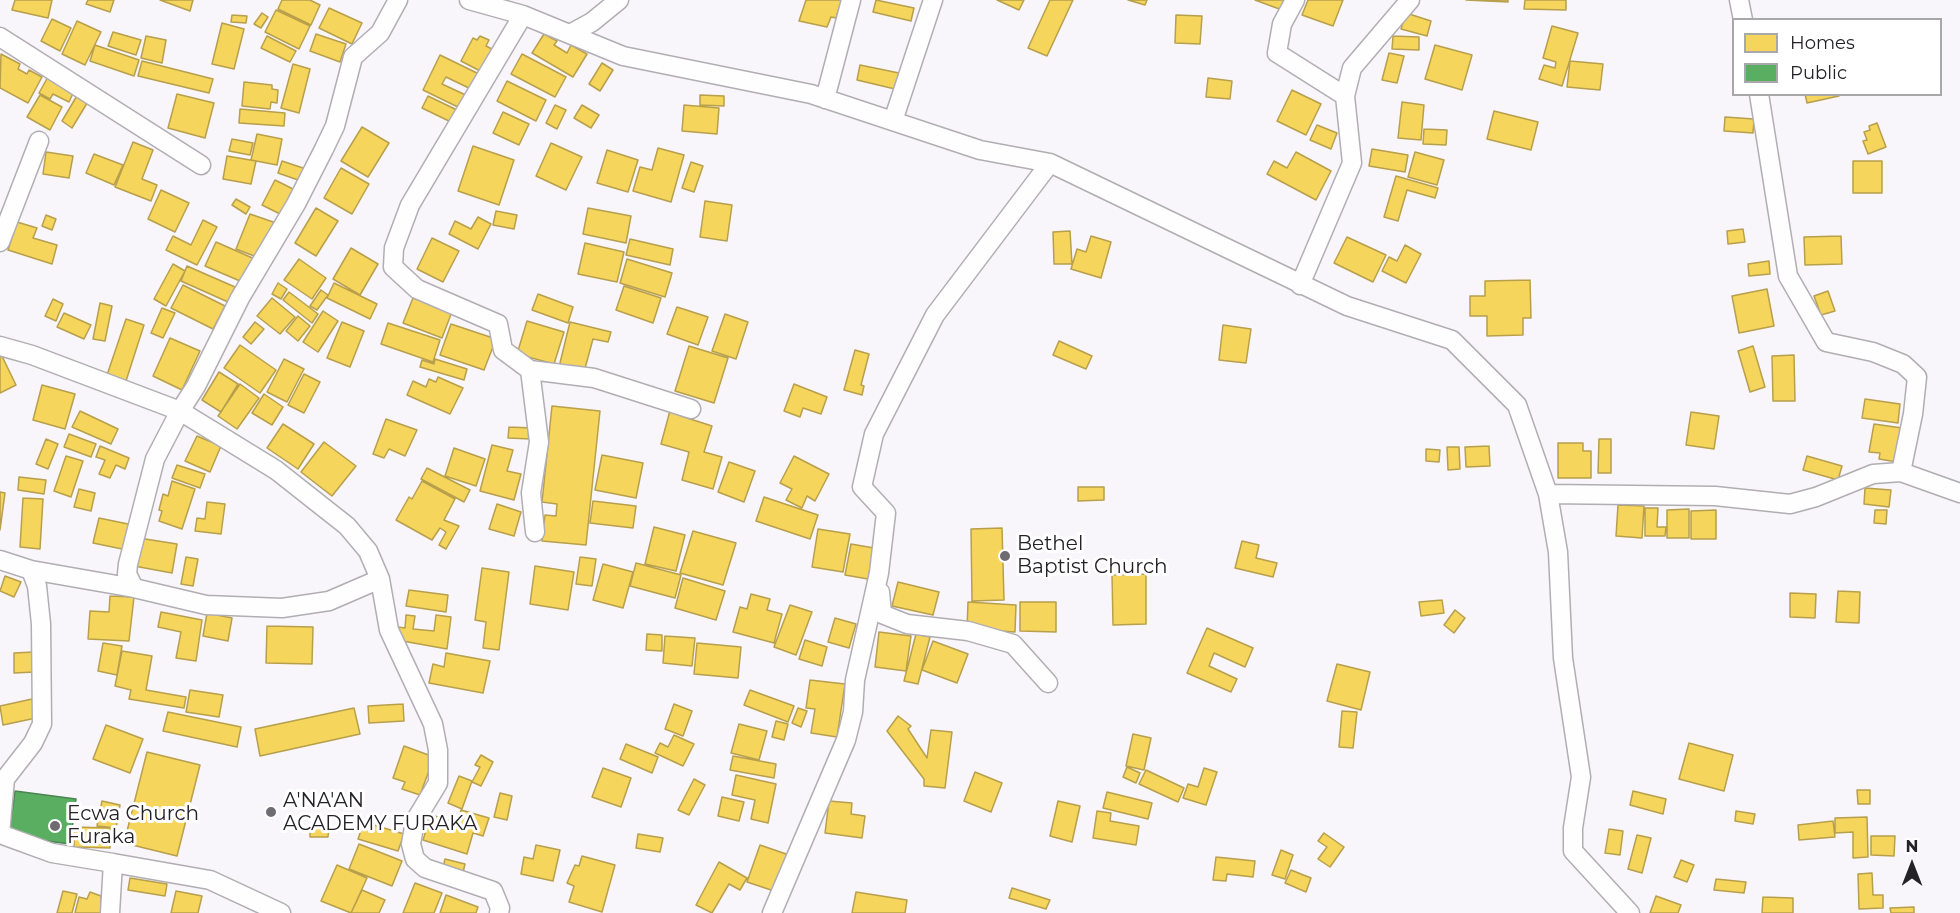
<!DOCTYPE html>
<style>
body{margin:0}
#map{position:relative;width:1960px;height:913px;overflow:hidden;background:#f9f6fb;font-family:Montserrat,sans-serif}
canvas{display:block}
.legend{position:absolute;left:1732px;top:18px;width:210px;height:78px;box-sizing:border-box;background:#fff;border:2px solid #a8a7a9;margin:0;padding:8px 10px;list-style:none;font-size:18px;color:#252227}
.legend li{display:flex;align-items:center;gap:12px;height:30px}
.legend b{width:30px;border:2px solid #a8a7a9}
.north{position:absolute;left:1882px;top:835px;width:60px;height:60px;-webkit-text-stroke:4px #fff;paint-order:stroke;rotate:0deg;font-size:16px;font-weight:700;line-height:24px;text-align:center;color:#252227}
.north::after{content:'';display:block;margin:auto;width:21px;height:27px;background:#252227;clip-path:polygon(50% 0,100% 100%,50% 72%,0 100%)}
</style>
<div id="map">
<canvas width="1960" height="913"></canvas>
<ul class="legend">
<li><b style="height:16px;background:#f6d55c"></b>Homes</li>
<li><b style="height:16px;background:#5aae61"></b>Public</li>
</ul>
<div class="north">N</div>
</div>
<script>
const c = document.querySelector('canvas').getContext('2d');
c.lineJoin = 'round';
function paint(path, color) { c.fillStyle = color; c.fill(path, 'evenodd'); }
const toPath = rows => new Path2D(rows.map(r => 'M' + r).join(''));
function strokePath(path, color, width, dash) { c.strokeStyle = color; c.lineWidth = width; c.lineCap = dash ? 'butt' : 'round'; c.setLineDash(dash || []); c.stroke(path); }
function drawText(font, color, halo, rows, align = 'center') {
  c.font = font + ' Montserrat,sans-serif'; c.lineWidth = 6; c.setLineDash([]); c.textBaseline = 'middle'; c.strokeStyle = halo; c.fillStyle = color; for (const [text, x, y, turn = 0] of rows) {
    c.save(); c.translate(x, y); c.rotate((+turn || 0) * Math.PI / 180); c.textAlign = isNaN(turn) ? turn : align; if (halo) c.strokeText(text, 0, 0); c.fillText(text, 0, 0); c.restore();
  }
}
const homes = toPath([
 [15,0,52,0,48,18,12,10,15,0],
 [88,0,114,0,110,12,86,4,88,0],
 [160,0,193,0,190,11,160,0],
 [282,0,310,0,320,5,311,25,278,9,282,0],
 [806,0,847,0,845,6,840,5,836,18,831,17,827,27,799,21,806,0],
 [876,0,914,8,911,21,873,12,876,0],
 [997,0,1024,0,1019,10,997,0],
 [1050,0,1073,0,1047,56,1028,48,1050,0],
 [1128,0,1147,0,1145,5,1128,0],
 [1255,0,1286,0,1282,10,1255,0],
 [1308,0,1343,0,1333,26,1302,15,1308,0],
 [1466,0,1508,0,1508,2,1466,0],
 [1525,0,1566,0,1566,10,1524,9,1525,0],
 [329,8,362,23,352,44,319,28,329,8],
 [276,10,310,26,299,49,265,32,276,10],
 [262,13,268,17,261,28,254,24,262,13],
 [1406,13,1431,21,1427,36,1401,29,1406,13],
 [232,15,247,16,246,23,231,22,232,15],
 [1176,15,1202,16,1200,44,1175,43,1176,15],
 [52,19,71,28,60,51,41,41,52,19],
 [77,21,101,32,85,65,62,54,77,21],
 [222,23,244,29,234,69,212,64,222,23],
 [1552,26,1578,33,1562,86,1539,79,1544,65,1555,68,1556,62,1543,58,1552,26],
 [113,32,141,40,136,55,108,46,113,32],
 [316,34,346,44,340,62,310,51,316,34],
 [544,34,557,41,554,45,567,53,571,45,587,54,573,77,532,53,544,34],
 [146,36,166,40,162,63,141,58,146,36],
 [267,36,296,51,290,62,261,48,267,36],
 [480,36,489,40,486,46,496,51,484,73,461,61,473,38,477,40,480,36],
 [1393,36,1419,37,1419,50,1392,49,1393,36],
 [95,45,139,60,134,76,90,61,95,45],
 [1435,45,1472,55,1462,90,1425,79,1435,45],
 [1389,53,1404,56,1397,83,1382,80,1389,53],
 [1,54,20,64,18,69,27,74,29,70,42,77,28,103,0,88,1,54],
 [522,54,566,77,555,97,511,74,522,54],
 [440,55,481,75,473,90,446,77,442,84,470,97,464,110,423,90,440,55],
 [142,61,213,79,209,93,138,76,142,61],
 [1570,61,1603,64,1600,90,1567,87,1570,61],
 [602,63,613,70,600,91,589,84,602,63],
 [293,64,310,69,299,113,281,108,293,64],
 [860,65,899,73,895,89,857,80,860,65],
 [49,75,75,89,69,102,53,94,50,99,39,93,49,75],
 [1208,78,1232,81,1230,99,1206,97,1208,78],
 [507,81,546,100,536,121,497,101,507,81],
 [244,82,272,85,272,89,278,90,277,103,271,102,270,109,242,106,244,82],
 [1292,90,1321,104,1306,135,1277,121,1292,90],
 [78,94,89,100,72,128,62,121,78,94],
 [177,94,214,103,205,138,168,128,177,94],
 [1805,94,1838,94,1839,96,1807,103,1805,94],
 [40,95,62,107,50,130,27,117,40,95],
 [700,95,724,96,724,106,700,105,700,95],
 [428,96,457,110,451,122,422,108,428,96],
 [1402,102,1424,105,1421,140,1398,138,1402,102],
 [555,105,566,110,557,129,546,123,555,105],
 [582,105,599,115,591,128,574,118,582,105],
 [684,105,719,108,717,134,682,131,684,105],
 [240,109,285,113,284,126,239,123,240,109],
 [1494,111,1538,122,1531,150,1487,139,1494,111],
 [503,112,529,124,519,145,493,133,503,112],
 [1725,117,1754,119,1753,133,1724,131,1725,117],
 [1877,123,1886,147,1868,154,1863,141,1867,140,1864,132,1870,130,1869,126,1877,123],
 [1317,125,1337,133,1331,149,1310,140,1317,125],
 [362,127,389,143,368,177,341,161,362,127],
 [1424,129,1447,130,1446,145,1423,144,1424,129],
 [257,134,282,139,277,165,251,160,257,134],
 [232,139,253,143,250,155,229,151,232,139],
 [133,142,153,150,142,179,157,185,151,201,115,187,133,142],
 [551,143,582,157,566,190,536,176,551,143],
 [473,146,514,160,499,205,458,191,473,146],
 [658,148,684,155,671,202,633,191,640,167,652,170,658,148],
 [1372,149,1408,155,1405,172,1369,166,1372,149],
 [607,150,638,160,628,192,597,183,607,150],
 [46,152,73,156,69,178,43,174,46,152],
 [1296,152,1331,171,1316,200,1267,174,1274,161,1287,168,1296,152],
 [1415,152,1444,160,1437,185,1408,177,1415,152],
 [94,154,123,165,114,185,86,173,94,154],
 [227,156,256,161,251,184,223,179,227,156],
 [282,161,306,169,301,181,278,173,282,161],
 [1853,161,1882,161,1882,193,1853,193,1853,161],
 [691,162,703,166,694,192,682,188,691,162],
 [341,168,369,184,352,214,324,198,341,168],
 [1396,176,1438,188,1435,198,1407,190,1398,221,1384,217,1396,176],
 [275,180,297,191,284,216,262,205,275,180],
 [161,190,189,203,175,232,148,219,161,190],
 [236,199,250,207,246,214,232,205,236,199],
 [705,201,732,205,727,241,700,237,705,201],
 [316,208,338,221,316,256,295,243,316,208],
 [588,208,631,216,626,243,583,234,588,208],
 [496,211,517,215,514,229,493,225,496,211],
 [250,214,276,223,262,259,236,249,250,214],
 [46,215,56,219,52,230,42,226,46,215],
 [478,217,491,224,478,249,449,234,455,221,471,229,478,217],
 [203,220,217,227,197,265,166,250,173,236,191,245,203,220],
 [17,222,37,228,33,238,57,245,52,264,8,250,17,222],
 [1743,229,1745,242,1728,244,1727,231,1743,229],
 [1070,231,1072,264,1054,264,1053,232,1070,231],
 [1091,236,1111,242,1101,278,1071,269,1077,249,1086,252,1091,236],
 [1841,236,1842,264,1805,265,1804,237,1841,236],
 [1347,237,1386,255,1373,282,1334,263,1347,237],
 [432,238,459,251,443,282,417,269,432,238],
 [630,239,673,249,670,265,626,255,630,239],
 [216,242,257,260,247,284,205,266,216,242],
 [585,243,624,252,617,282,578,274,585,243],
 [1405,245,1421,254,1406,283,1382,271,1389,257,1397,261,1405,245],
 [351,248,378,264,360,295,333,279,351,248],
 [299,259,326,278,312,299,284,280,299,259],
 [627,259,672,273,665,297,620,283,627,259],
 [1769,261,1770,274,1749,276,1748,264,1769,261],
 [173,264,185,271,166,306,154,299,173,264],
 [187,266,235,287,228,302,181,281,187,266],
 [1530,280,1531,318,1523,318,1523,335,1487,336,1487,316,1470,316,1470,296,1485,296,1485,281,1530,280],
 [278,283,287,289,281,299,272,294,278,283],
 [334,283,377,304,370,319,327,298,334,283],
 [183,285,225,306,213,329,171,308,183,285],
 [624,286,661,298,653,323,616,310,624,286],
 [1767,289,1774,326,1739,333,1732,296,1767,289],
 [321,290,328,295,317,310,310,306,321,290],
 [1828,291,1835,311,1821,315,1814,296,1828,291],
 [289,292,318,314,312,323,283,300,289,292],
 [538,294,573,307,568,323,532,310,538,294],
 [272,298,295,317,280,334,257,316,272,298],
 [413,298,435,306,453,309,442,338,403,323,413,298],
 [53,299,63,304,56,321,45,316,53,299],
 [100,303,112,306,105,341,93,339,100,303],
 [677,307,708,317,698,345,667,334,677,307],
 [162,308,175,313,163,338,151,333,162,308],
 [323,311,338,321,318,352,303,342,323,311],
 [64,313,91,325,84,339,57,327,64,313],
 [725,314,748,322,736,359,712,351,725,314],
 [298,316,310,326,298,341,286,331,298,316],
 [126,319,144,325,126,381,107,375,126,319],
 [527,321,564,332,554,364,517,354,527,321],
 [255,322,264,329,251,344,243,337,255,322],
 [342,322,364,331,350,367,327,358,342,322],
 [570,322,611,332,608,342,593,339,584,372,559,367,570,322],
 [388,323,440,340,433,362,381,344,388,323],
 [451,324,496,339,484,370,440,355,451,324],
 [1223,325,1251,329,1246,363,1219,360,1223,325],
 [170,338,200,351,182,390,153,376,170,338],
 [1059,341,1092,356,1086,369,1053,355,1059,341],
 [240,345,276,370,260,393,224,368,240,345],
 [689,346,728,358,714,403,675,391,689,346],
 [1753,346,1765,387,1750,392,1738,351,1753,346],
 [855,350,869,354,861,385,864,386,862,395,844,390,855,350],
 [0,352,16,385,0,393,0,352],
 [1794,355,1795,401,1773,401,1772,356,1794,355],
 [284,359,304,369,287,402,267,392,284,359],
 [435,359,467,369,464,380,420,367,422,360,434,364,435,359],
 [219,372,238,384,221,412,202,400,219,372],
 [304,374,320,382,304,413,288,405,304,374],
 [438,377,463,388,450,414,407,395,413,381,426,387,429,379,436,382,438,377],
 [240,384,259,398,237,429,218,416,240,384],
 [794,384,827,397,821,414,803,408,800,417,784,411,794,384],
 [42,385,75,394,65,429,33,420,42,385],
 [264,394,283,407,272,425,252,413,264,394],
 [1865,399,1900,404,1898,423,1862,418,1865,399],
 [552,406,600,411,586,545,542,541,545,515,556,516,557,504,542,502,552,406],
 [671,407,682,410,681,416,712,426,704,452,722,457,713,489,682,480,689,452,661,444,671,407],
 [80,411,118,429,111,444,72,427,80,411],
 [1691,412,1719,416,1714,449,1686,445,1691,412],
 [386,419,417,430,405,456,389,449,384,458,373,454,386,419],
 [283,424,314,444,298,469,267,448,283,424],
 [1874,424,1902,428,1897,462,1879,459,1880,453,1869,452,1874,424],
 [509,427,532,428,531,439,508,438,509,427],
 [69,434,96,444,91,457,64,447,69,434],
 [197,436,221,446,210,472,185,461,197,436],
 [46,439,58,444,48,469,36,464,46,439],
 [1599,439,1611,439,1611,473,1598,473,1599,439],
 [324,442,356,466,332,496,301,472,324,442],
 [1558,443,1583,443,1583,451,1591,451,1591,478,1558,478,1558,443],
 [492,445,513,450,507,471,521,474,514,500,480,491,492,445],
 [100,446,129,458,125,469,116,465,110,478,99,474,105,460,96,457,100,446],
 [1489,446,1490,466,1466,467,1465,447,1489,446],
 [1447,447,1459,447,1460,469,1448,470,1447,447],
 [454,448,485,459,476,486,445,476,454,448],
 [1426,449,1440,450,1439,462,1426,461,1426,449],
 [602,455,643,463,636,498,595,490,602,455],
 [66,456,83,461,71,497,54,491,66,456],
 [794,456,829,474,815,501,807,496,802,508,786,500,792,489,780,483,794,456],
 [1807,456,1842,466,1838,480,1803,470,1807,456],
 [729,462,755,471,744,502,718,492,729,462],
 [177,465,205,474,200,488,172,478,177,465],
 [427,468,470,490,464,502,421,479,427,468],
 [19,477,46,480,44,494,18,490,19,477],
 [172,481,195,489,182,529,159,521,162,511,159,510,163,494,168,496,172,481],
 [422,481,455,499,444,520,459,526,446,549,439,545,446,532,440,528,432,540,396,520,409,497,412,499,422,481],
 [1078,487,1104,487,1104,500,1078,501,1078,487],
 [1865,488,1891,490,1889,507,1864,504,1865,488],
 [79,489,95,493,91,511,74,507,79,489],
 [0,492,5,493,0,530,0,492],
 [764,497,818,515,810,539,756,521,764,497],
 [23,498,43,499,40,549,20,547,23,498],
 [593,501,636,506,633,528,590,523,593,501],
 [207,502,225,504,221,534,195,531,197,518,205,519,207,502],
 [497,504,521,512,514,536,489,529,497,504],
 [1618,505,1644,506,1642,538,1616,536,1618,505],
 [1645,508,1658,508,1657,527,1666,527,1665,536,1645,536,1645,508],
 [1689,509,1689,538,1667,538,1667,510,1689,509],
 [1716,510,1716,539,1691,539,1691,511,1716,510],
 [1875,510,1887,510,1886,524,1874,523,1875,510],
 [99,518,133,525,127,550,93,543,99,518],
 [654,527,685,535,676,571,645,564,654,527],
 [1002,528,1004,600,972,601,971,529,1002,528],
 [818,529,850,534,843,572,812,567,818,529],
 [693,531,736,543,723,585,680,573,693,531],
 [139,538,177,544,172,573,134,566,139,538],
 [1242,541,1259,545,1256,558,1277,563,1273,577,1235,568,1242,541],
 [851,544,874,548,868,579,845,575,851,544],
 [186,557,198,559,193,586,181,584,186,557],
 [580,557,596,559,592,586,576,584,580,557],
 [636,563,681,575,675,598,630,586,636,563],
 [603,564,633,572,623,608,593,600,603,564],
 [535,566,574,572,568,610,530,604,535,566],
 [482,568,509,572,499,650,483,648,486,622,475,620,482,568],
 [1146,574,1146,624,1113,625,1112,575,1146,574],
 [5,576,21,582,14,597,0,591,5,576],
 [683,578,725,591,716,620,675,608,683,578],
 [898,582,939,592,933,615,892,606,898,582],
 [409,590,448,595,446,612,406,606,409,590],
 [1838,591,1860,592,1859,623,1836,622,1838,591],
 [1790,593,1816,594,1815,618,1790,617,1790,593],
 [751,594,770,599,767,610,782,614,774,643,733,632,740,607,747,609,751,594],
 [110,596,134,597,129,641,88,639,90,611,109,612,110,596],
 [1442,600,1444,613,1421,616,1419,602,1442,600],
 [968,602,1016,605,1015,632,967,629,968,602],
 [1020,602,1056,602,1056,632,1020,631,1020,602],
 [790,605,812,612,796,655,774,647,790,605],
 [1455,610,1465,618,1454,633,1444,625,1455,610],
 [161,612,202,620,196,661,176,658,181,632,158,627,161,612],
 [207,613,232,618,228,641,203,636,207,613],
 [406,615,415,616,413,629,434,631,436,615,451,617,447,649,397,640,398,627,405,628,406,615],
 [835,618,856,624,849,648,828,642,835,618],
 [267,626,313,627,312,664,266,663,267,626],
 [1207,628,1253,648,1245,667,1214,653,1209,666,1237,679,1231,692,1187,673,1207,628],
 [879,632,911,636,906,671,875,667,879,632],
 [647,634,662,635,662,651,646,650,647,634],
 [916,634,930,637,918,684,904,681,916,634],
 [665,636,695,638,692,666,663,663,665,636],
 [805,640,827,647,822,666,799,659,805,640],
 [933,641,968,654,957,683,922,670,933,641],
 [103,643,122,646,117,675,98,671,103,643],
 [697,643,741,647,738,678,694,674,697,643],
 [122,651,152,656,146,690,186,697,184,708,129,699,131,690,115,686,122,651],
 [34,652,35,672,14,673,14,653,34,652],
 [446,653,490,661,483,693,429,683,433,664,444,667,446,653],
 [1337,664,1370,672,1361,710,1327,701,1337,664],
 [810,680,845,684,837,737,811,733,815,709,806,708,810,680],
 [190,690,223,695,219,717,186,712,190,690],
 [750,690,794,706,788,722,744,705,750,690],
 [32,699,36,718,3,725,0,706,32,699],
 [403,704,404,721,369,723,368,706,403,704],
 [674,704,692,711,683,736,665,729,674,704],
 [354,708,360,734,260,756,255,729,354,708],
 [798,708,807,711,801,727,792,723,798,708],
 [1342,711,1357,712,1353,748,1339,747,1342,711],
 [168,712,241,727,237,747,163,731,168,712],
 [898,716,911,726,908,729,927,758,931,730,952,732,945,788,924,786,924,779,887,731,898,716],
 [776,721,788,724,784,740,772,737,776,721],
 [739,724,767,731,759,760,731,753,739,724],
 [106,725,143,739,130,773,93,759,106,725],
 [1133,734,1151,738,1144,770,1126,766,1133,734],
 [674,735,694,744,683,766,655,753,660,743,668,747,674,735],
 [1689,743,1733,755,1724,791,1679,779,1689,743],
 [626,744,658,757,652,773,620,759,626,744],
 [404,746,434,757,420,795,402,789,405,782,393,778,404,746],
 [147,752,200,765,177,856,124,843,147,752],
 [481,755,493,762,481,786,472,782,480,767,475,765,481,755],
 [733,756,776,764,774,778,730,770,733,756],
 [1127,767,1140,773,1136,783,1123,777,1127,767],
 [603,768,631,778,621,807,592,797,603,768],
 [1204,768,1217,772,1206,805,1183,798,1188,784,1198,787,1204,768],
 [1146,770,1184,788,1178,802,1139,784,1146,770],
 [975,772,1002,783,991,812,964,801,975,772],
 [736,775,776,784,768,823,751,819,755,800,732,795,736,775],
 [459,776,472,781,462,809,448,803,459,776],
 [694,779,705,785,689,815,678,810,694,779],
 [1857,790,1870,790,1870,804,1858,804,1857,790],
 [1633,791,1666,799,1663,814,1630,805,1633,791],
 [1107,792,1152,803,1148,819,1103,808,1107,792],
 [500,793,512,796,507,820,494,817,500,793],
 [722,797,744,802,739,821,718,816,722,797],
 [102,801,120,805,116,828,97,826,102,801],
 [829,801,852,803,851,814,865,816,862,838,825,833,829,801],
 [1058,801,1080,806,1072,842,1050,836,1058,801],
 [461,810,489,818,483,836,473,833,467,854,423,840,431,815,458,823,461,810],
 [1097,811,1111,813,1110,821,1139,826,1136,845,1093,838,1097,811],
 [1736,811,1755,814,1753,824,1735,821,1736,811],
 [1867,817,1868,857,1853,858,1853,832,1835,833,1835,818,1867,817],
 [1833,821,1835,837,1799,840,1798,825,1833,821],
 [364,822,404,834,398,851,358,839,364,822],
 [74,827,111,828,110,848,74,847,74,827],
 [310,827,329,827,328,837,310,837,310,827],
 [1609,829,1623,831,1620,855,1605,853,1609,829],
 [1324,833,1344,847,1330,867,1318,859,1327,847,1318,841,1324,833],
 [638,834,663,838,660,852,636,848,638,834],
 [1637,835,1651,838,1642,873,1628,869,1637,835],
 [1871,836,1895,836,1894,856,1871,855,1871,836],
 [359,844,402,861,392,886,349,869,359,844],
 [536,845,560,850,553,881,521,874,524,857,533,859,536,845],
 [760,845,789,855,777,892,747,882,760,845],
 [1281,850,1293,855,1285,879,1272,875,1281,850],
 [582,856,615,865,602,912,569,902,574,886,567,883,575,865,579,866,582,856],
 [1216,857,1255,861,1253,877,1227,874,1226,881,1213,880,1216,857],
 [445,859,465,864,462,877,442,872,445,859],
 [1681,860,1694,865,1687,882,1674,877,1681,860],
 [719,862,747,878,740,890,729,884,712,913,696,905,719,862],
 [337,865,367,878,351,913,321,901,337,865],
 [1291,870,1311,878,1306,892,1285,883,1291,870],
 [1872,873,1873,895,1883,895,1883,908,1859,909,1858,874,1872,873],
 [130,878,167,884,165,896,128,890,130,878],
 [1716,879,1746,882,1744,893,1714,890,1716,879],
 [415,883,442,893,434,913,403,913,415,883],
 [1012,888,1050,900,1046,909,1009,898,1012,888],
 [362,890,385,900,379,913,351,913,362,890],
 [63,891,77,894,72,913,57,913,63,891],
 [176,891,202,896,198,913,171,913,176,891],
 [90,892,101,896,101,913,75,913,79,897,87,899,90,892],
 [856,892,907,900,905,913,852,913,856,892],
 [446,895,478,907,476,913,440,913,446,895],
 [1656,896,1681,905,1678,913,1650,913,1656,896],
 [1763,897,1793,898,1793,913,1762,913,1763,897],
 [1914,907,1914,913,1891,913,1890,908,1914,907]
]);
paint(homes, '#f6d55c');
strokePath(homes, '#b79f4c', 1.5);
const public = toPath([
 [15,791,76,799,70,844,9,836,15,791]
]);
paint(public, '#5aae61');
strokePath(public, '#4a8450', 1.5);
const street = toPath([
 [398,0,380,33,353,57,335,126,324,149,296,204,240,298,196,386,180,411,276,470,347,526,368,551,380,579,389,630,433,724,438,750,438,783,415,821,411,844,415,859,425,868,493,891,500,908,499,913],
 [469,0,523,15,623,56,811,94,980,150,1050,163,1347,306,1452,340,1517,405,1548,494,1558,552,1563,658,1581,777,1573,828,1573,851,1630,913],
 [1295,0,1282,24,1277,53,1345,96,1352,163,1300,285],
 [1739,0,1743,20],
 [523,15,410,205,394,248,393,267,417,289,498,324,503,350,530,370,594,378,691,409],
 [570,34,592,22,619,0],
 [0,37,201,165],
 [1759,94,1788,276,1826,342,1873,352,1903,364,1917,377,1913,414,1901,472],
 [1345,96,1352,68,1410,0],
 [825,99,851,0],
 [893,121,933,0],
 [0,242,39,141],
 [0,346,32,355,180,411,155,459,128,564,127,574,134,588,206,605,282,608,329,601,380,579],
 [530,370,539,442,531,493,535,532],
 [1548,494,1715,496,1790,504,1816,497,1873,474,1901,472,1960,493],
 [0,560,31,570,37,586,41,624,42,724,33,743,5,779,0,834,52,853,113,863,110,913],
 [31,570,134,588],
 [880,592,882,614,907,624,968,631,1013,644,1048,683],
 [113,863,210,880,281,913],
 [772,913,846,740,853,712,855,680,879,573,886,513,862,487,874,434,935,315,1050,163]
]);
strokePath(street, '#b1aeb3', 21);
strokePath(street, '#fefefe', 18);
for (const [x, y, r, color] of [
 [1005,556,6,"#6f6c71"],
 [271,812,6,"#6f6c71"],
 [55,826,6,"#6f6c71"]
]) { const dot = new Path2D(); dot.arc(x, y, r, 0, 2 * Math.PI); c.fillStyle = color; c.fill(dot); strokePath(dot, '#fff', 2); }
drawText('20px', '#252227', '#fff', [
 ["Bethel",1017,544],
 ["Baptist Church",1017,567],
 ["A'NA'AN",283,801],
 ["ACADEMY FURAKA",283,824],
 ["Ecwa Church",67,814],
 ["Furaka",67,837]
], 'left');
</script>
